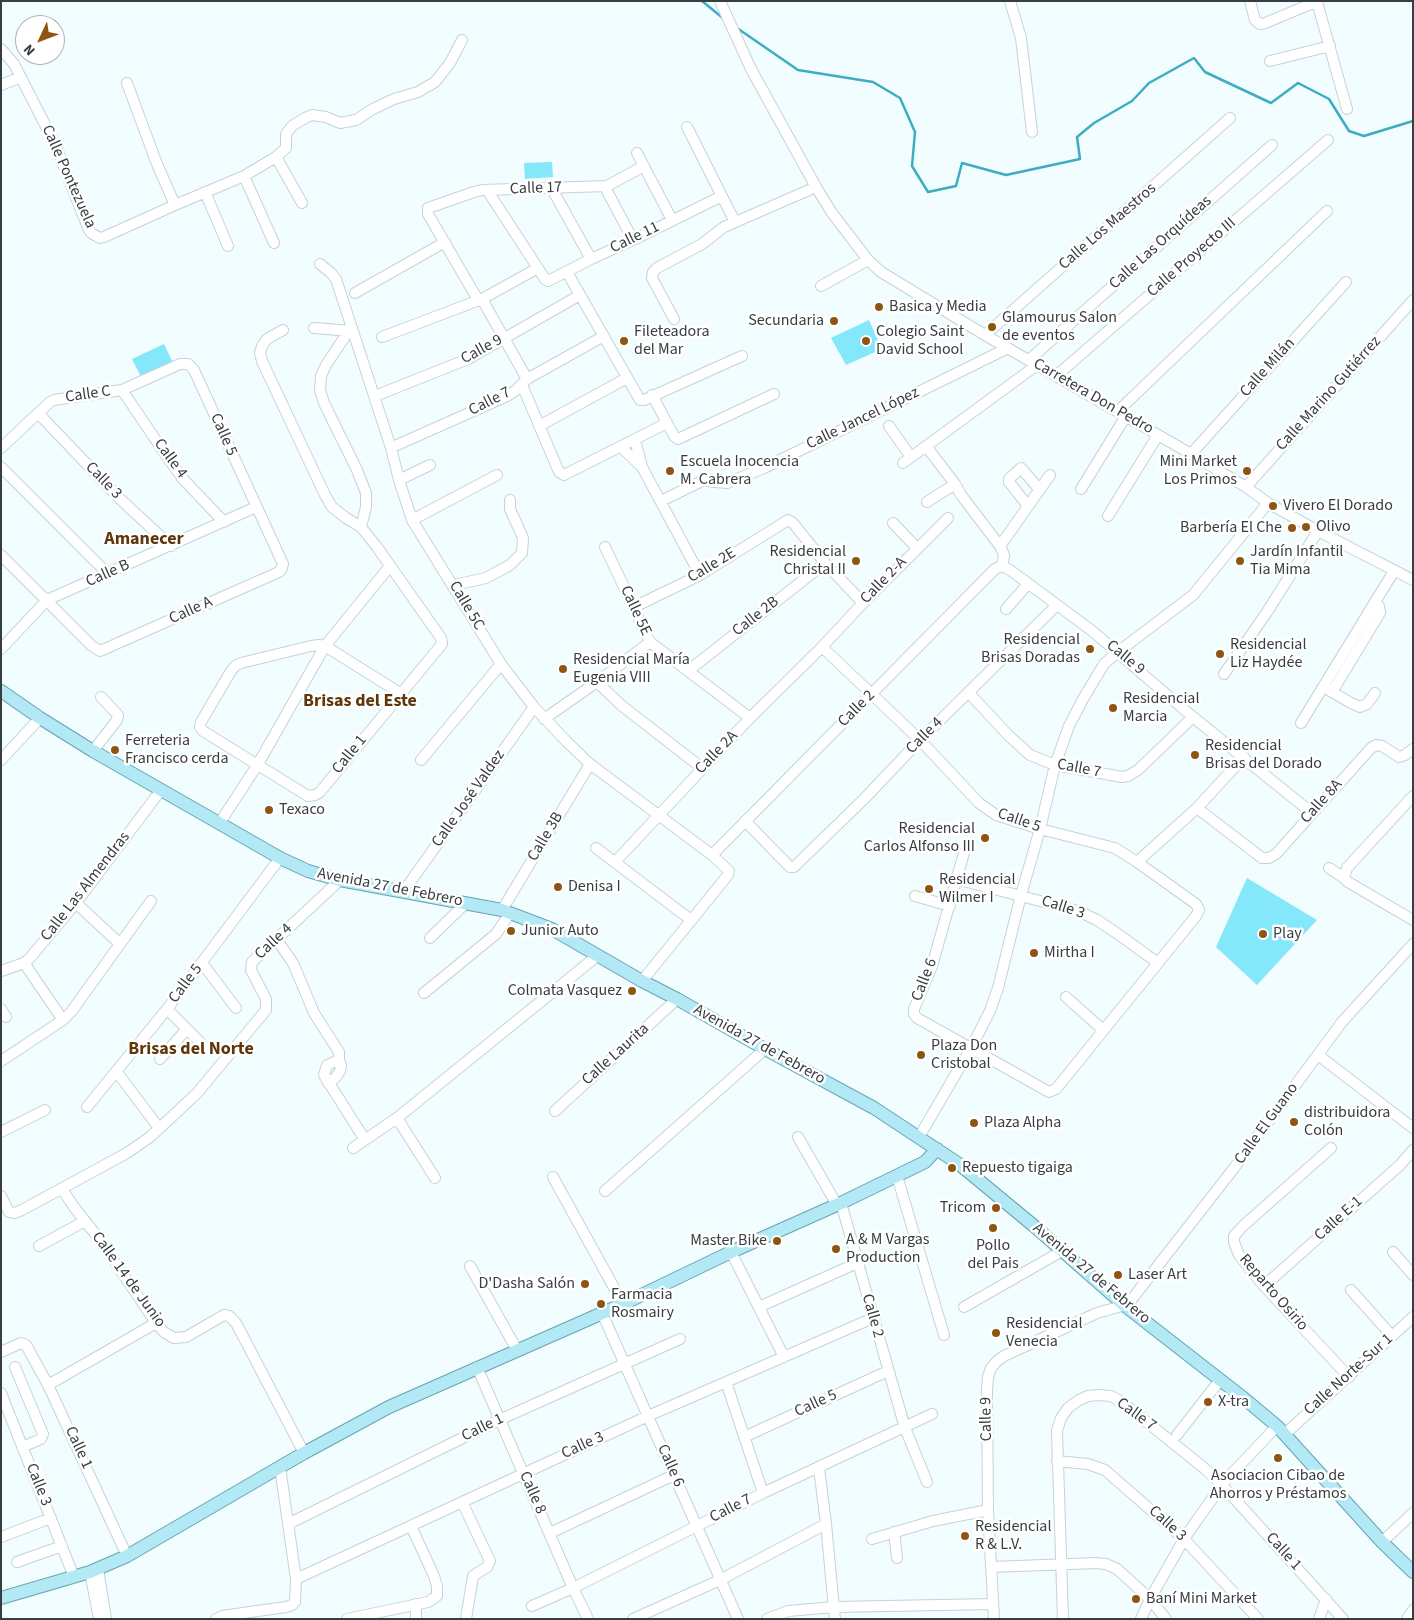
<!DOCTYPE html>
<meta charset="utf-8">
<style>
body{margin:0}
#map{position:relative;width:1414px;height:1620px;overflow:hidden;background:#f2fdff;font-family:"Source Sans 3",sans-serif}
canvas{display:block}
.frame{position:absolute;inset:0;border:2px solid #383e3f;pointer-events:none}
.north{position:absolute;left:15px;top:15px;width:50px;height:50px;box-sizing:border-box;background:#fff;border:1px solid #afb2b2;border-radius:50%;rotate:227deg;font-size:14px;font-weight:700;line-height:20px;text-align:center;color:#383e3f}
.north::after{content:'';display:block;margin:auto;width:18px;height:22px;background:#8f5412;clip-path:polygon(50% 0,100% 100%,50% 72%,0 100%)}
</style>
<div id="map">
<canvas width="1414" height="1620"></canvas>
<div class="frame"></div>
<div class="north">N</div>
</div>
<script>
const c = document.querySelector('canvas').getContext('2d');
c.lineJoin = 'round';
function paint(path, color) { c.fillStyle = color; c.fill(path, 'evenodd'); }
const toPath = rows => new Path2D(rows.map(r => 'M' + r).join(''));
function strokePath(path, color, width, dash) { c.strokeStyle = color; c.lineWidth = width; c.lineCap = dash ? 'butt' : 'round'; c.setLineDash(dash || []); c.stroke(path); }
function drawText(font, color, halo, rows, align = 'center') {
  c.font = font + ' "Source Sans 3",sans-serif'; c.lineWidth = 5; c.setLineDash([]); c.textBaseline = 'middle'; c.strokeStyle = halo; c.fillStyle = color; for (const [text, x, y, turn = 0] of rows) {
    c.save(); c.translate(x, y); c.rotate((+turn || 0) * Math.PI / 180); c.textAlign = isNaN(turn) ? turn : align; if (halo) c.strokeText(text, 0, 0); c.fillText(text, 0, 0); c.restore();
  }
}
paint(toPath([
 [552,162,553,177,525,179,524,163],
 [869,320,882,349,846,365,831,338],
 [164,344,173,363,141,377,132,359],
 [1247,878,1317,920,1257,985,1216,947]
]), '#84e7fa');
strokePath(toPath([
 [702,1,724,19],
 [737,28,798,70,873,82,900,98,915,132,912,166,928,192,956,186,962,163,1006,175,1080,159,1077,137,1094,123,1132,101,1149,83,1194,58,1205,72,1271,103,1298,83,1329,99,1349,131,1364,136,1413,121]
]), '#3eadc1', 2.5);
const minor = toPath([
 [720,1,751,69,816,187,832,213,868,260,881,272,985,335,1191,454,1246,487,1268,503,1318,531,1413,580],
 [1010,1,1021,38,1032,132],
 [1250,1,1255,20,1260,24,1263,24,1318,1],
 [1317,2,1347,109],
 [1,49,14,64,56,146,88,228,91,233,100,238,104,237,175,205,244,176,276,157,286,148,286,134,292,126,305,118,312,115,326,117,340,123,356,120,373,109,394,99,418,92,435,82,450,63,462,40],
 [1270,61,1330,46],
 [127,83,157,164,175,205],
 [1,85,21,77],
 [687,127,735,222],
 [637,153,672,220],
 [276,157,302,203],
 [244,176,274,243],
 [607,186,607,191,633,240],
 [552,189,591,259],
 [487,190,545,279,548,281,591,259,633,240,722,196],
 [205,192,228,246],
 [320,264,331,273,336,279,391,448,399,480,412,520,501,664,534,707,566,741,590,764,712,855,729,871,728,875,642,981],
 [567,272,640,400,644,400,742,356],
 [821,286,868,260],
 [355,293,445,242],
 [482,299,527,379],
 [478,300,428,214,428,208,474,192,482,190,607,186,644,166],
 [674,319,652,278,653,272,657,268,702,244,724,227,816,187],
 [314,328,352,331],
 [283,330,267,339,262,346,260,353,262,361,325,495,332,507,346,518,361,527,377,547,441,638,442,644,320,792,315,795,308,796,203,731,200,727,201,722,231,671,235,666,241,663,311,646,319,645,325,646,400,693],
 [348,332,326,365,321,376,320,390,324,403,357,470,366,493,366,507,361,527],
 [985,335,1230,118],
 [382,337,482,299,538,268],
 [1029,360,1272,145],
 [1056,376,1328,140],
 [522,385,559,472,564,475,667,423],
 [122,390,170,461,183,479,224,522],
 [380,394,468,359,580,295],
 [652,395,674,436,678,439,774,394],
 [1118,411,1327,211],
 [38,413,120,499,171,546],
 [539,426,627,378],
 [889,426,911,457],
 [635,440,642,467,700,575],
 [397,445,505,397,515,391,527,379,604,336],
 [926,446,955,484,961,495,1000,546,1004,555,1002,566],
 [621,447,641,466],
 [1,448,50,402,54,400,122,390,180,364,188,364,194,370,283,564,281,570,279,572,100,651,92,646,1,555],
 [1191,454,1346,282],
 [903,463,1037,365],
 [1,467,108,574],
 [399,480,430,465],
 [1246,487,1413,300],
 [1081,489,1126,416],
 [661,501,704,480,715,482,727,483,764,468,1008,348],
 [927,502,955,484],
 [1028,506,1009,482,1009,479,1021,468,1039,489],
 [1108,516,1158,435],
 [412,520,497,475],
 [893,523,917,548],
 [1000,546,1050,475],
 [605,547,650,642,750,718],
 [1002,566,1010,570,1091,630,1193,717,1312,813],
 [454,585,486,578,510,565,522,553,523,538,510,509,510,500],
 [634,607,700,575,788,520,793,523,825,563,863,603],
 [1006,609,1028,584],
 [822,647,920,740,979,803,996,815,1040,829,1115,848,1137,862,1196,904,1199,910,1196,916,1056,1089,1049,1092,917,1018,914,1014,914,1009,932,966,964,853],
 [1,649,47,600,256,507],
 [688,671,825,563],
 [1224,674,1267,612,1318,531],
 [597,682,621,705,702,768],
 [1327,689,1351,703,1360,707,1367,704,1375,693],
 [1332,692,1380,613,1379,606,1375,603],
 [969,693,1008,735,1030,755,1055,765,1122,777,1128,776,1138,770,1193,717],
 [544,719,597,682,650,642],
 [1301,723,1394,571],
 [93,751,117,720,118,715,101,697],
 [1,760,40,718],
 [421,760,501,664],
 [1197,808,1262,858,1269,858,1276,854,1371,748,1376,745,1382,746,1399,757,1405,755,1413,749],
 [745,821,790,867,794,867,864,799,920,740,1057,605],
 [219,824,258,764,325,646,390,566],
 [596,848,691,920],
 [712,855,995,569,1002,566],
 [615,862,750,718,822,647,863,603,948,518],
 [1137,862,1197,808,1244,757],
 [1329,868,1344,878,1348,882,1413,920],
 [1344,878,1347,868,1413,796],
 [956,879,1078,911,1097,920,1118,934,1158,963],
 [404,891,534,707],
 [915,896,950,906],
 [76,903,119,943],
 [502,910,590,764],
 [430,938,466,903],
 [277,940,293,963,314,1013,339,1052,339,1060,341,1066,340,1071,336,1077,328,1083],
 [24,963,63,1020],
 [202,963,236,1008],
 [1,971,24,963,29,959,76,903,161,790],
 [424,993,496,934,510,913],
 [1066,997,1103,1030],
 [1,1009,6,1017],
 [167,1009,200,1042],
 [1318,1055,1413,1128],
 [160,1059,187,1029],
 [339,1060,327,1065,324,1075,365,1140],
 [1,1061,63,1020,71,1012,151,901],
 [116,1071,159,1128],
 [87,1107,167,1009,280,858],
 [555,1111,677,999],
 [397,1118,435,1178],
 [1,1132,45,1110],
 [798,1137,837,1205],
 [919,1137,971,1048,990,1011,998,988,1021,895,1040,829,1055,765,1069,726,1083,699,1104,664,1118,652,1193,595,1268,503],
 [353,1148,397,1118,597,956],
 [1331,1148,1243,1226,1234,1236,1234,1242,1239,1255,1264,1286,1349,1377],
 [897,1176,944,1335],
 [553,1177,623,1304],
 [62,1189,74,1207,100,1240,156,1323,164,1332,174,1338,186,1337,224,1315,229,1316,236,1323,304,1453],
 [605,1191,765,1049],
 [1,1196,9,1212,15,1213,22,1210,127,1153,150,1137,178,1111,198,1092,266,1010,266,999,251,970,252,962,340,880],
 [841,1203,905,1428,927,1482],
 [39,1246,85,1221],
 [731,1252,784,1357],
 [1393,1252,1413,1275],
 [470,1266,517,1350],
 [1264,1286,1400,1165,1413,1150],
 [1351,1290,1392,1336],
 [759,1307,857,1263],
 [964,1307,1062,1251],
 [602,1313,738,1619],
 [1,1352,21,1343,26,1345,48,1385,127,1556],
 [15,1367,43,1434,41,1439,22,1447],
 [477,1367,573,1588,588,1619],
 [726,1382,763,1493],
 [48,1385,156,1323],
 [1,1393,74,1577],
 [1285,1434,1413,1317],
 [1177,1435,1220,1380],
 [744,1437,888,1371],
 [1057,1461,1088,1464,1105,1470,1184,1539,1258,1619],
 [819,1468,826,1524,835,1619],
 [462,1502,490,1561,487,1567,473,1576,466,1619],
 [288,1524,499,1420,680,1339],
 [894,1532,897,1558],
 [550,1533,674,1475],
 [1,1537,51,1518],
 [872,1539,933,1521,988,1510],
 [1382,1542,1413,1513],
 [17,1562,62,1546],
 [991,1567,1096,1563,1106,1564,1117,1569,1150,1599,1166,1619],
 [98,1569,106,1619],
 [90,1572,98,1614,101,1619],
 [296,1579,648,1416,873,1318],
 [532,1606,573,1588,763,1493,932,1414],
 [216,1619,222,1616,286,1607,292,1605,295,1602,296,1579,280,1467],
 [347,1619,428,1602,437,1596,437,1586,434,1576,411,1526],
 [416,1619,416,1604],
 [633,1619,720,1580,826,1524],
 [767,1619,788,1611,834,1607,993,1604],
 [994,1619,988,1510,987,1390,988,1377,991,1368,997,1361,1004,1356,1097,1313,1122,1306,1132,1299,1234,1168,1342,1022,1413,944],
 [1063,1619,1057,1431,1061,1418,1068,1408,1079,1400,1088,1396,1099,1395,1111,1396,1122,1402,1204,1468,1222,1485,1343,1619],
 [1141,1619,1150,1599,1184,1539,1197,1520,1225,1481,1277,1426],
 [1319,1619,1326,1599],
 [1407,1619,1413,1610]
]);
const major = toPath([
 [1,691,40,718,93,751,280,858,308,871,340,880,502,910,552,929,642,981,677,999,765,1049,874,1108,959,1164,1034,1226,1124,1305,1246,1400,1277,1426,1382,1542,1413,1572],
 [1,1598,90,1572,127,1556,304,1453,389,1407,623,1304,731,1252,841,1203,925,1162,937,1149]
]);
strokePath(minor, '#c6d3d5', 12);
strokePath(major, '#66a4b1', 14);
strokePath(minor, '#fff', 10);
strokePath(major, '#b2e9f5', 12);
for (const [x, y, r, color] of [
 [879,307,5,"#8f5412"],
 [834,321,5,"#8f5412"],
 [992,327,5,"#8f5412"],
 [624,341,5,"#8f5412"],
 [866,341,5,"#8f5412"],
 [670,471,5,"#8f5412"],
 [1247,471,5,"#8f5412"],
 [1273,506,5,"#8f5412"],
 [1306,527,5,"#8f5412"],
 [1292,528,5,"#8f5412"],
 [856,561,5,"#8f5412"],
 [1240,561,5,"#8f5412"],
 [1090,649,5,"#8f5412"],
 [1220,654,5,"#8f5412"],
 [563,669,5,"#8f5412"],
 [1113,708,5,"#8f5412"],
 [115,750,5,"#8f5412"],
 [1195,755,5,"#8f5412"],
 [269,810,5,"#8f5412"],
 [985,838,5,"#8f5412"],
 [558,887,5,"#8f5412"],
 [929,889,5,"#8f5412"],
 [511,931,5,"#8f5412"],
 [1263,934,5,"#8f5412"],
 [1034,953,5,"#8f5412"],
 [632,991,5,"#8f5412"],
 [921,1055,5,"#8f5412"],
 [1294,1122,5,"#8f5412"],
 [974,1123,5,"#8f5412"],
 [952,1168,5,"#8f5412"],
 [996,1208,5,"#8f5412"],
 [993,1228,5,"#8f5412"],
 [777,1241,5,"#8f5412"],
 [836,1249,5,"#8f5412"],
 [1118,1275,5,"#8f5412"],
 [585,1284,5,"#8f5412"],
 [601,1304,5,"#8f5412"],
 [996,1333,5,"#8f5412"],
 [1208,1402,5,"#8f5412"],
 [1278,1458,5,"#8f5412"],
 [965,1536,5,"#8f5412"],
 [1136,1599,5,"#8f5412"]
]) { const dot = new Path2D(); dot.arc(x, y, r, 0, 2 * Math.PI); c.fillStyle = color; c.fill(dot); strokePath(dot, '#fff', 2); }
drawText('16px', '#383e3f', '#fff', [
 ["Calle Pontezuela",68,177,66],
 ["Calle 17",536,189,-2],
 ["Calle Los Maestros",1108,227,-41],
 ["Calle 11",635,238,-26],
 ["Calle Las Orquídeas",1161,243,-42],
 ["Calle Proyecto III",1192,258,-41],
 ["Calle 9",482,350,-29],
 ["Calle Milán",1268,368,-48],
 ["Calle Marino Gutiérrez",1329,394,-48],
 ["Calle C",88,395,-8],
 ["Carretera Don Pedro",1093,397,30],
 ["Calle 7",490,402,-27],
 ["Calle Jancel López",863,419,-26],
 ["Calle 5",223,435,66],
 ["Calle 4",170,459,54],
 ["Calle 3",103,481,46],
 ["Calle 2E",712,566,-31],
 ["Calle B",108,574,-24],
 ["Calle 2-A",884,581,-46],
 ["Calle 5C",466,606,59],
 ["Calle A",191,611,-24],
 ["Calle 5E",635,611,65],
 ["Calle 2B",756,617,-38],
 ["Calle 9",1125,658,40],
 ["Calle 2",857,709,-45],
 ["Calle 4",925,736,-45],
 ["Calle 2A",717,753,-46],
 ["Calle 1",350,755,-51],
 ["Calle 7",1079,769,11],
 ["Calle José Valdez",469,799,-55],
 ["Calle 8A",1322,802,-48],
 ["Calle 5",1019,821,19],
 ["Calle 3B",546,837,-59],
 ["Calle Las Almendras",86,887,-52],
 ["Avenida 27 de Febrero",390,888,11],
 ["Calle 3",1063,908,18],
 ["Calle 4",274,942,-43],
 ["Calle 6",925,980,-69],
 ["Calle 5",186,984,-53],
 ["Avenida 27 de Febrero",759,1045,29],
 ["Calle Laurita",616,1055,-42],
 ["Calle El Guano",1267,1124,-54],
 ["Calle E-1",1339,1219,-42],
 ["Avenida 27 de Febrero",1091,1274,40],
 ["Calle 14 de Junio",128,1280,54],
 ["Reparto Osirio",1273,1293,49],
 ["Calle 2",872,1316,74],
 ["Calle Norte-Sur 1",1349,1375,-42],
 ["Calle 5",816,1404,-25],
 ["Calle 7",1136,1415,36],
 ["Calle 9",987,1419,-91],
 ["Calle 1",483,1428,-26],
 ["Calle 3",583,1446,-25],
 ["Calle 1",78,1448,65],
 ["Calle 6",670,1466,66],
 ["Calle 3",38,1485,68],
 ["Calle 8",532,1493,66],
 ["Calle 7",731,1509,-27],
 ["Calle 3",1167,1524,42],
 ["Calle 1",1283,1552,48]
]);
drawText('16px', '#383e3f', '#fff', [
 ["Basica y Media",889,307],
 ["Glamourus Salon",1002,318],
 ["de eventos",1002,336],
 ["Secundaria",824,321,"right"],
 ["Fileteadora",634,332],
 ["del Mar",634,350],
 ["Colegio Saint",876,332],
 ["David School",876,350],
 ["Escuela Inocencia",680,462],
 ["M. Cabrera",680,480],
 ["Mini Market",1237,462,"right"],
 ["Los Primos",1237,480,"right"],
 ["Vivero El Dorado",1283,506],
 ["Olivo",1316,527],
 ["Barbería El Che",1282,528,"right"],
 ["Residencial",846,552,"right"],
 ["Christal II",846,570,"right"],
 ["Jardín Infantil",1250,552],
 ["Tia Mima",1250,570],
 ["Residencial",1080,640,"right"],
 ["Brisas Doradas",1080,658,"right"],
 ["Residencial",1230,645],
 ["Liz Haydée",1230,663],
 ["Residencial María",573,660],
 ["Eugenia VIII",573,678],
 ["Residencial",1123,699],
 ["Marcia",1123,717],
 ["Ferreteria",125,741],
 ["Francisco cerda",125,759],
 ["Residencial",1205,746],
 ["Brisas del Dorado",1205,764],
 ["Texaco",279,810],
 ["Residencial",975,829,"right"],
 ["Carlos Alfonso III",975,847,"right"],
 ["Residencial",939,880],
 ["Wilmer I",939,898],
 ["Denisa I",568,887],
 ["Junior Auto",521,931],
 ["Play",1273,934],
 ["Mirtha I",1044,953],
 ["Colmata Vasquez",622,991,"right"],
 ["Plaza Don",931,1046],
 ["Cristobal",931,1064],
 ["distribuidora",1304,1113],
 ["Colón",1304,1131],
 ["Plaza Alpha",984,1123],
 ["Repuesto tigaiga",962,1168],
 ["Tricom",986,1208,"right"],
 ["A & M Vargas",846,1240],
 ["Production",846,1258],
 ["Master Bike",767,1241,"right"],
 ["Pollo",993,1246,"center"],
 ["del Pais",993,1264,"center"],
 ["Laser Art",1128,1275],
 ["D'Dasha Salón",575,1284,"right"],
 ["Farmacia",611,1295],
 ["Rosmairy",611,1313],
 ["Residencial",1006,1324],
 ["Venecia",1006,1342],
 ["X-tra",1218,1402],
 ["Asociacion Cibao de",1278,1476,"center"],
 ["Ahorros y Préstamos",1278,1494,"center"],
 ["Residencial",975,1527],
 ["R & L.V.",975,1545],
 ["Baní Mini Market",1146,1599]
], 'left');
drawText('bold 18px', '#5f360a', '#fff', [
 ["Amanecer",144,540],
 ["Brisas del Este",360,702],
 ["Brisas del Norte",191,1050]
]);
</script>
